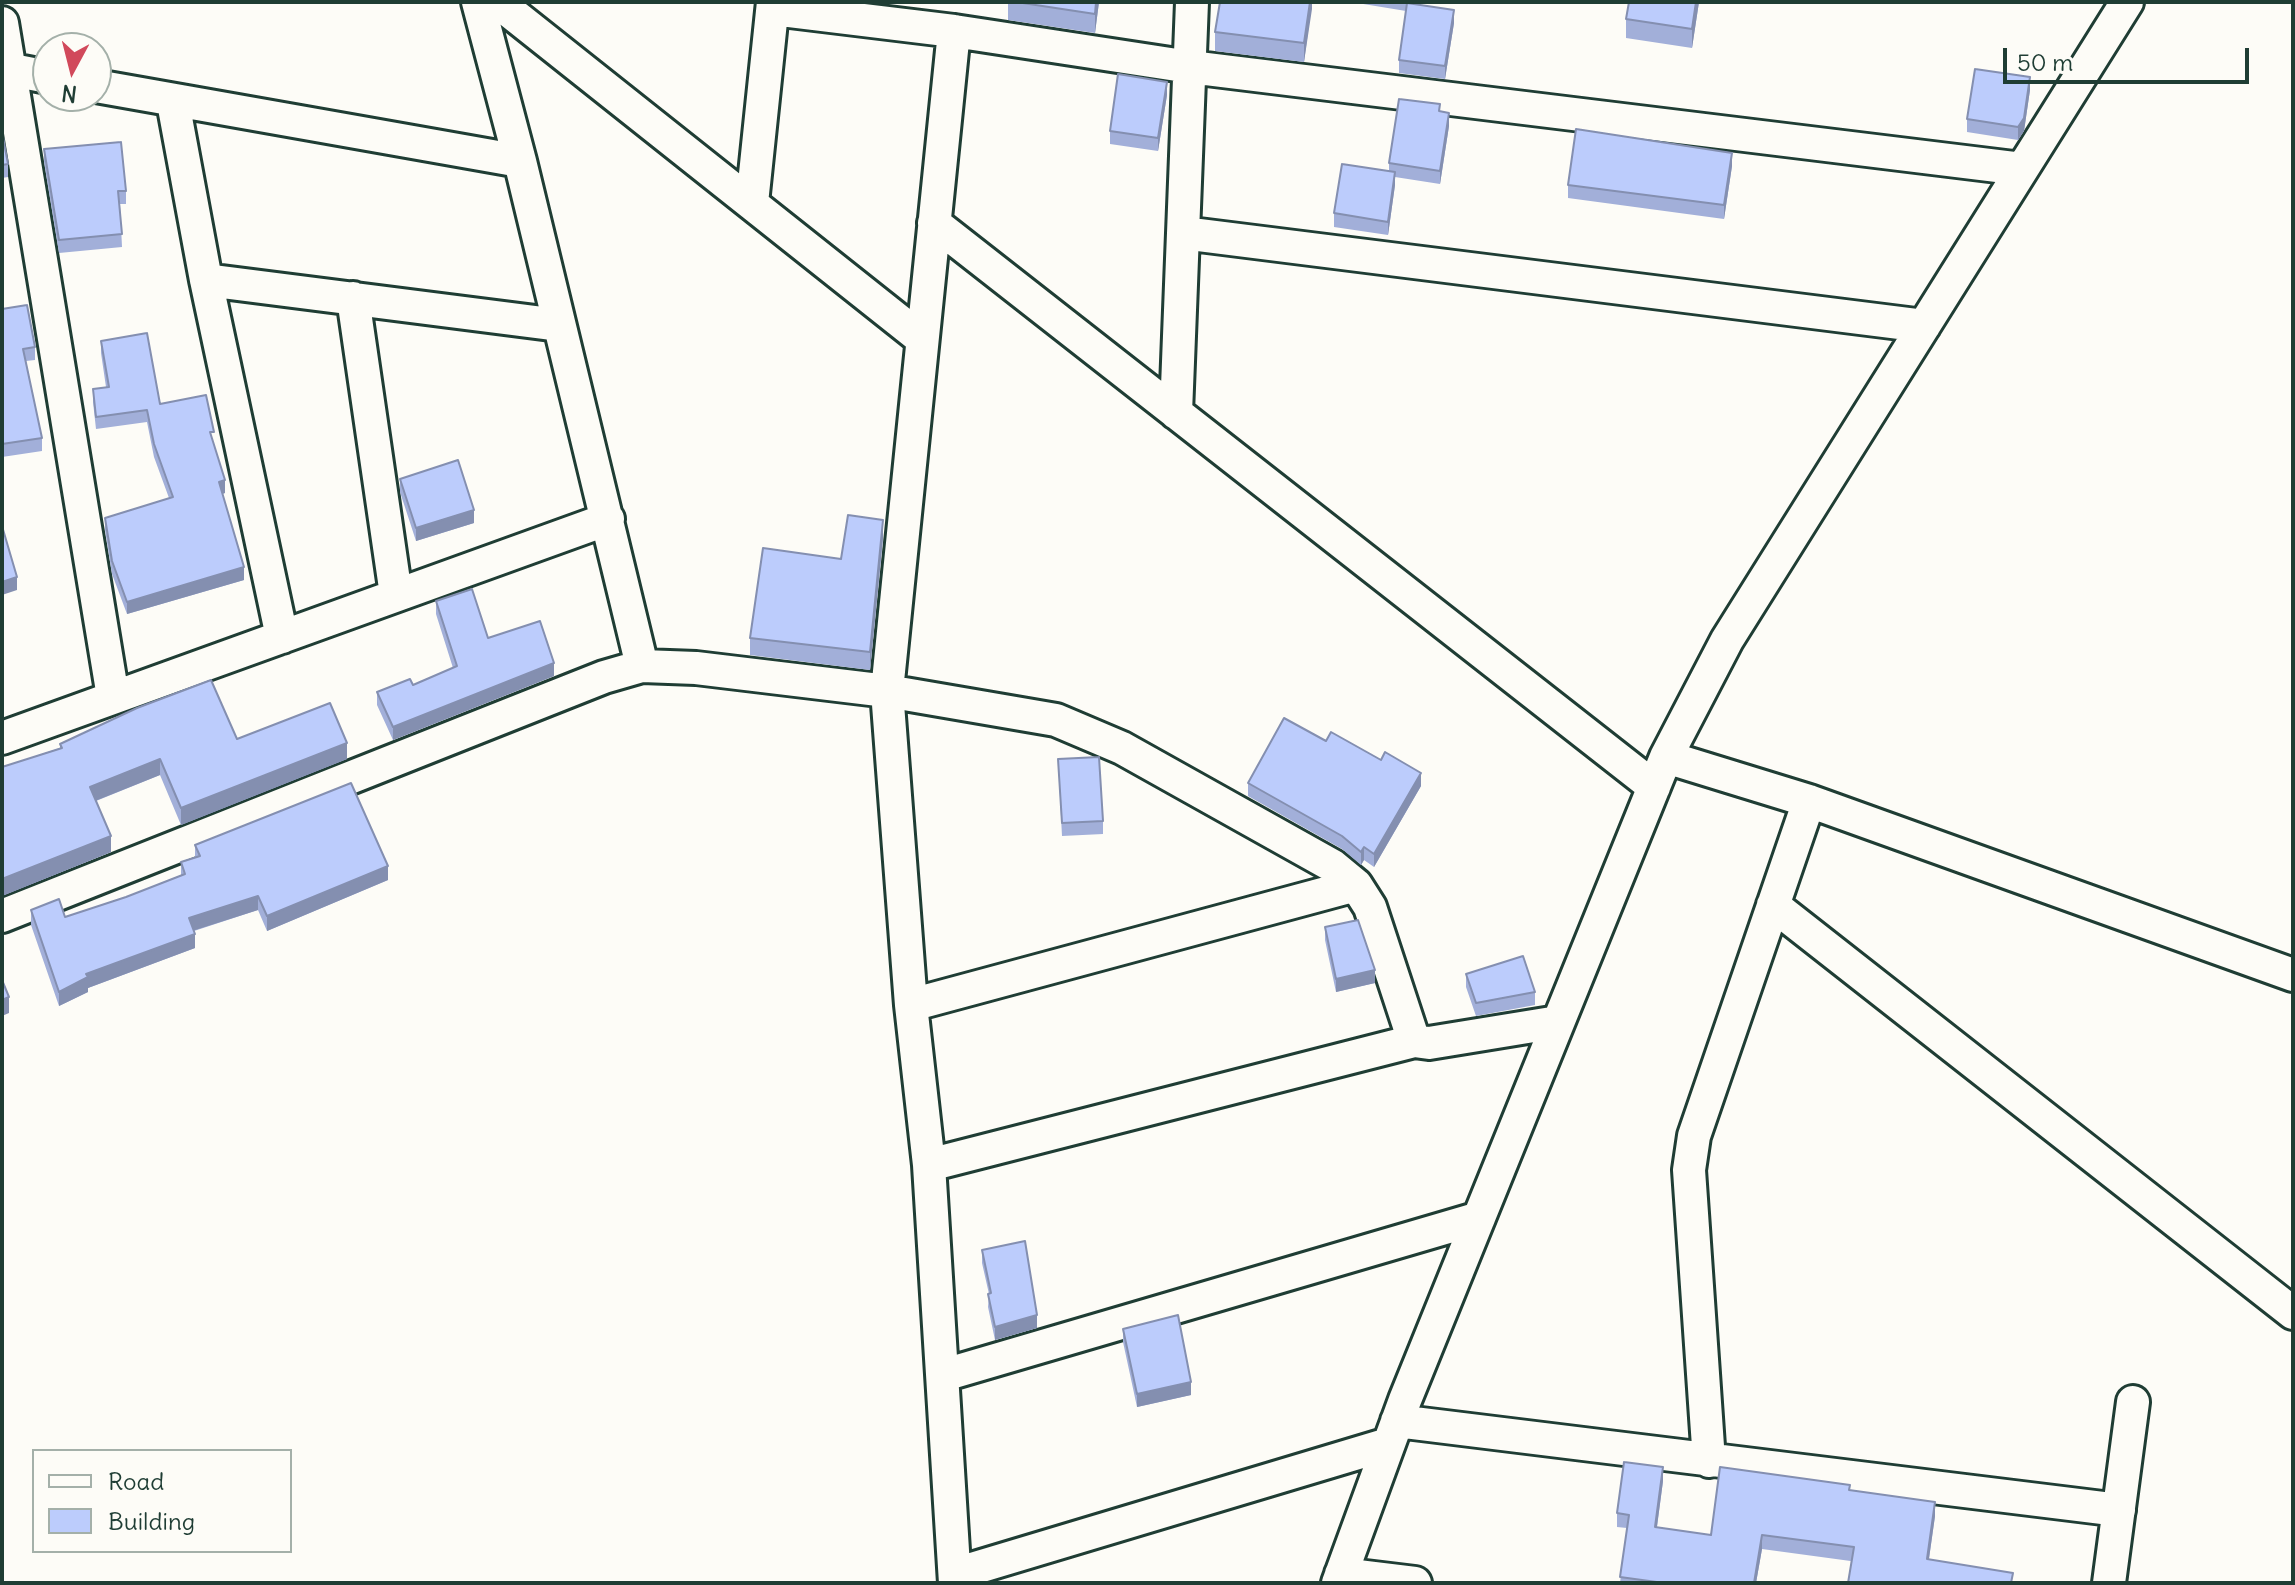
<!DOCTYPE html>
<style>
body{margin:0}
#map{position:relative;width:2295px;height:1585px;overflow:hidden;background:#fdfcf7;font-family:Delius,sans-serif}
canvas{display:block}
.frame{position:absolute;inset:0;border:4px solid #1f3d34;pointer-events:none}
.legend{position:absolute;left:32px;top:1449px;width:260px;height:104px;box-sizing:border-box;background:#fdfcf7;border:2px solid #a4b0a9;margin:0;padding:10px 14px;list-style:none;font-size:24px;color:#1f3d34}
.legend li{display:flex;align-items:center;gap:16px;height:40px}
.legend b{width:40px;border:2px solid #a4b0a9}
.north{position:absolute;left:32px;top:32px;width:80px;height:80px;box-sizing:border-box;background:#fdfcf7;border:2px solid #a4b0a9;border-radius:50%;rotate:187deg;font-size:22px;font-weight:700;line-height:32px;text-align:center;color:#1f3d34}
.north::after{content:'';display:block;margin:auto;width:28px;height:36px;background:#d1495b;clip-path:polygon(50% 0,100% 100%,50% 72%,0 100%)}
.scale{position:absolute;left:2003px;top:48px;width:246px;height:36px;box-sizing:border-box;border:4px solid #1f3d34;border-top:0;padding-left:10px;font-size:24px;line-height:28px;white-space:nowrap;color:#1f3d34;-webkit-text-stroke:6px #fdfcf7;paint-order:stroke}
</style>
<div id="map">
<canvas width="2295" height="1585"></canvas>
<div class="frame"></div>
<ul class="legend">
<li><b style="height:10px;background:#fdfcf7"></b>Road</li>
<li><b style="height:22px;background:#bcccfc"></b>Building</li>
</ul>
<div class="north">N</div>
<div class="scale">50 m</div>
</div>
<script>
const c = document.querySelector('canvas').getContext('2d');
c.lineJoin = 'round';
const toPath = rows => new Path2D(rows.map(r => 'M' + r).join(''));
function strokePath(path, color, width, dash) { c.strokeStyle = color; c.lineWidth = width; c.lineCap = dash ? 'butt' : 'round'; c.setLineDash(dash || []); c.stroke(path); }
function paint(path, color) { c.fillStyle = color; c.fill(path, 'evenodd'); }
const minor = toPath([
 [478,2,520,161,642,666],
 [492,2,509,11,922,339],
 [773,9,954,31,1190,67,2022,169],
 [2,23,113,697],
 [954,31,887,691,911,1005,929,1165,955,1583],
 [2,68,48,77],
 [96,86,520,161],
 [173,102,206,280,282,637],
 [752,203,773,2],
 [934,223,1654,787],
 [1183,233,1924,326],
 [206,280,559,325],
 [353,298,396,595],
 [1176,413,1192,2],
 [2,738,608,519],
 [1666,757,1809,801,2293,975],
 [1773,905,2293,1313],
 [2,916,604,677,642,666,696,668,887,691,1056,720,1122,748,1333,866,1356,885,1370,907,1414,1041,1429,1043,1558,1022],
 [911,1005,1356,885],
 [929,1165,1414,1041],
 [944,1375,1479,1218],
 [1397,1421,2119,1510],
 [1709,1461,1689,1170,1694,1136,1809,801],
 [955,1574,1388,1444],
 [1341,1574,1415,1583],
 [1338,1583,1405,1400,1666,757,1727,640,2127,2],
 [2109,1583,2133,1402]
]);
strokePath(minor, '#1f3d34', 38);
strokePath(minor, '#fdfcf7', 32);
paint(toPath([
 [1008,2,1099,2,1095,33,1008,20],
 [1312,2,1304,62,1215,51,1215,32],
 [1351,2,1412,2,1411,4,1454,23,1445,79,1399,73,1399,60,1406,11],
 [1699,2,1692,48,1626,38,1626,19],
 [2030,90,2024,131,2018,140,1967,132,1967,119],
 [1167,95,1158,151,1110,144,1110,131],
 [1440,111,1449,126,1440,184,1395,177,1395,185,1388,235,1334,227,1334,213,1389,171,1389,163],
 [2,132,8,164,8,177,2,178],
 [44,149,126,191,126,204,120,204,122,247,59,253,44,162],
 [1732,166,1724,219,1568,198,1568,185],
 [2,309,35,347,35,360,26,361,42,438,42,451,2,457],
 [101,341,160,404,214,444,225,493,222,494,244,580,127,614,112,574,105,530,105,518,169,498,154,457,147,422,96,429,93,402,93,389,106,387,101,353],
 [400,479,474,523,416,541,400,492],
 [883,538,870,670,750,655,750,638,841,559],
 [436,601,488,638,554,676,393,740,377,705,377,692,413,685,453,668,436,614],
 [237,739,347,759,181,825,160,775,96,801,111,852,2,896,2,767,60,748,60,744],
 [1326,741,1421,786,1374,867,1364,860,1361,865,1342,849,1248,796,1248,783],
 [1058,759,1103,821,1103,834,1062,836],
 [195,845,388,880,267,931,258,910,194,931,195,948,88,988,88,992,59,1006,31,925,31,910,65,917,126,897,181,875,181,862,195,857],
 [1325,927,1375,983,1336,992,1325,940],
 [1466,974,1535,992,1535,1005,1476,1016,1466,987],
 [982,1250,1037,1328,995,1340,988,1307,989,1294,982,1263],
 [1123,1329,1191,1395,1137,1407,1123,1342],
 [1663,1481,1657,1527,1711,1535,1850,1490,1935,1516,1929,1559,2013,1583,1762,1549,1756,1583,1620,1583,1627,1528,1617,1527,1617,1513]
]), '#a2afd9');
paint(toPath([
 [1096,2,1099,2,1095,33,1095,14],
 [1310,2,1312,2,1312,9,1304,62,1304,43],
 [1696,2,1699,2,1692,48,1692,29],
 [1454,10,1454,23,1445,79,1445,66],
 [2030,77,2030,90,2024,131,2018,140,2018,127],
 [1167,82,1167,95,1158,151,1158,138],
 [1449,113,1449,126,1440,184,1440,171],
 [1732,153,1732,166,1724,219,1724,205],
 [1395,172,1395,185,1388,235,1388,222],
 [225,480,225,493,219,495,219,482],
 [474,510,474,523,416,541,416,528],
 [883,520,883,538,870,670,870,652],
 [244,567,244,580,127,614,127,602],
 [17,577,17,590,2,595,2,582],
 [554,663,554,676,393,740,393,727],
 [347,743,347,759,181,825,181,808],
 [160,759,160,775,90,803,90,787],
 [1421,773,1421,786,1374,867,1374,854],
 [111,836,111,852,2,896,2,879],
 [1364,847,1364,860,1361,865,1361,852],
 [388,866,388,880,267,931,267,916],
 [258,896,258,910,189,932,189,918],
 [195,934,195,948,88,988,88,992,59,1006,59,992,86,974],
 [1375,970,1375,983,1336,992,1336,979],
 [9,997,9,1013,2,1016,2,1000],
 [1037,1315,1037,1328,995,1340,995,1327],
 [1191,1382,1191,1395,1137,1407,1137,1394],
 [1663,1467,1663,1481,1655,1541,1655,1527],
 [1935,1502,1935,1516,1927,1572,1927,1559],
 [1762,1535,1762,1549,1756,1583,1754,1583]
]), '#848fb0');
const building = toPath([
 [1016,2,1096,2,1095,14,1016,2],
 [1220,2,1310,2,1304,43,1215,32,1220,2],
 [1629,2,1696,2,1692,29,1626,19,1629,2],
 [1407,3,1454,10,1445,66,1399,60,1407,3],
 [1975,69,2030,77,2024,118,2018,127,1967,119,1975,69],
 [1118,74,1167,82,1158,138,1110,131,1118,74],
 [1399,99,1440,104,1439,111,1449,113,1440,171,1389,163,1399,99],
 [1576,129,1732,153,1724,205,1568,185,1576,129],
 [2,132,8,164,2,165,2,132],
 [121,142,126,191,118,191,122,234,59,240,44,149,121,142],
 [1342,164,1395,172,1388,222,1334,213,1342,164],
 [27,305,35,347,23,349,42,438,2,444,2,309,27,305],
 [147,333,160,404,206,395,214,432,210,432,225,480,219,482,244,567,127,602,112,561,105,518,173,497,154,444,147,410,96,417,93,389,109,387,101,341,147,333],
 [458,460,474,510,416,528,400,479,458,460],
 [848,515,883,520,870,652,750,638,763,548,841,559,848,515],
 [2,526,17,577,2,582,2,526],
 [472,589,488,638,540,621,554,663,393,727,377,692,410,679,413,685,457,666,436,601,472,589],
 [211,680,237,739,330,703,347,743,181,808,160,759,90,787,111,836,2,879,2,767,62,748,60,744,137,708,211,680],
 [1284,718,1326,741,1331,732,1381,760,1385,752,1421,773,1374,854,1364,847,1361,852,1342,836,1248,783,1284,718],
 [1099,757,1103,821,1062,823,1058,759,1099,757],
 [351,783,388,866,267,916,258,896,189,918,195,934,86,974,88,977,59,992,31,910,59,899,65,917,126,897,185,874,181,862,200,856,195,845,351,783],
 [1358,920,1375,970,1336,979,1325,927,1358,920],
 [1523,956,1535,992,1476,1003,1466,974,1523,956],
 [2,980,9,997,2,1000,2,980],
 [1025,1241,1037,1315,995,1327,988,1294,991,1293,982,1250,1025,1241],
 [1178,1315,1191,1382,1137,1394,1123,1329,1178,1315],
 [1624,1462,1663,1467,1655,1527,1711,1535,1720,1467,1850,1485,1849,1490,1935,1502,1927,1559,2013,1573,2011,1583,1848,1583,1854,1547,1762,1535,1754,1583,1664,1583,1620,1577,1629,1515,1617,1513,1624,1462]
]);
paint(building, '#bcccfc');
strokePath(building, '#848fb0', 2);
</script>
